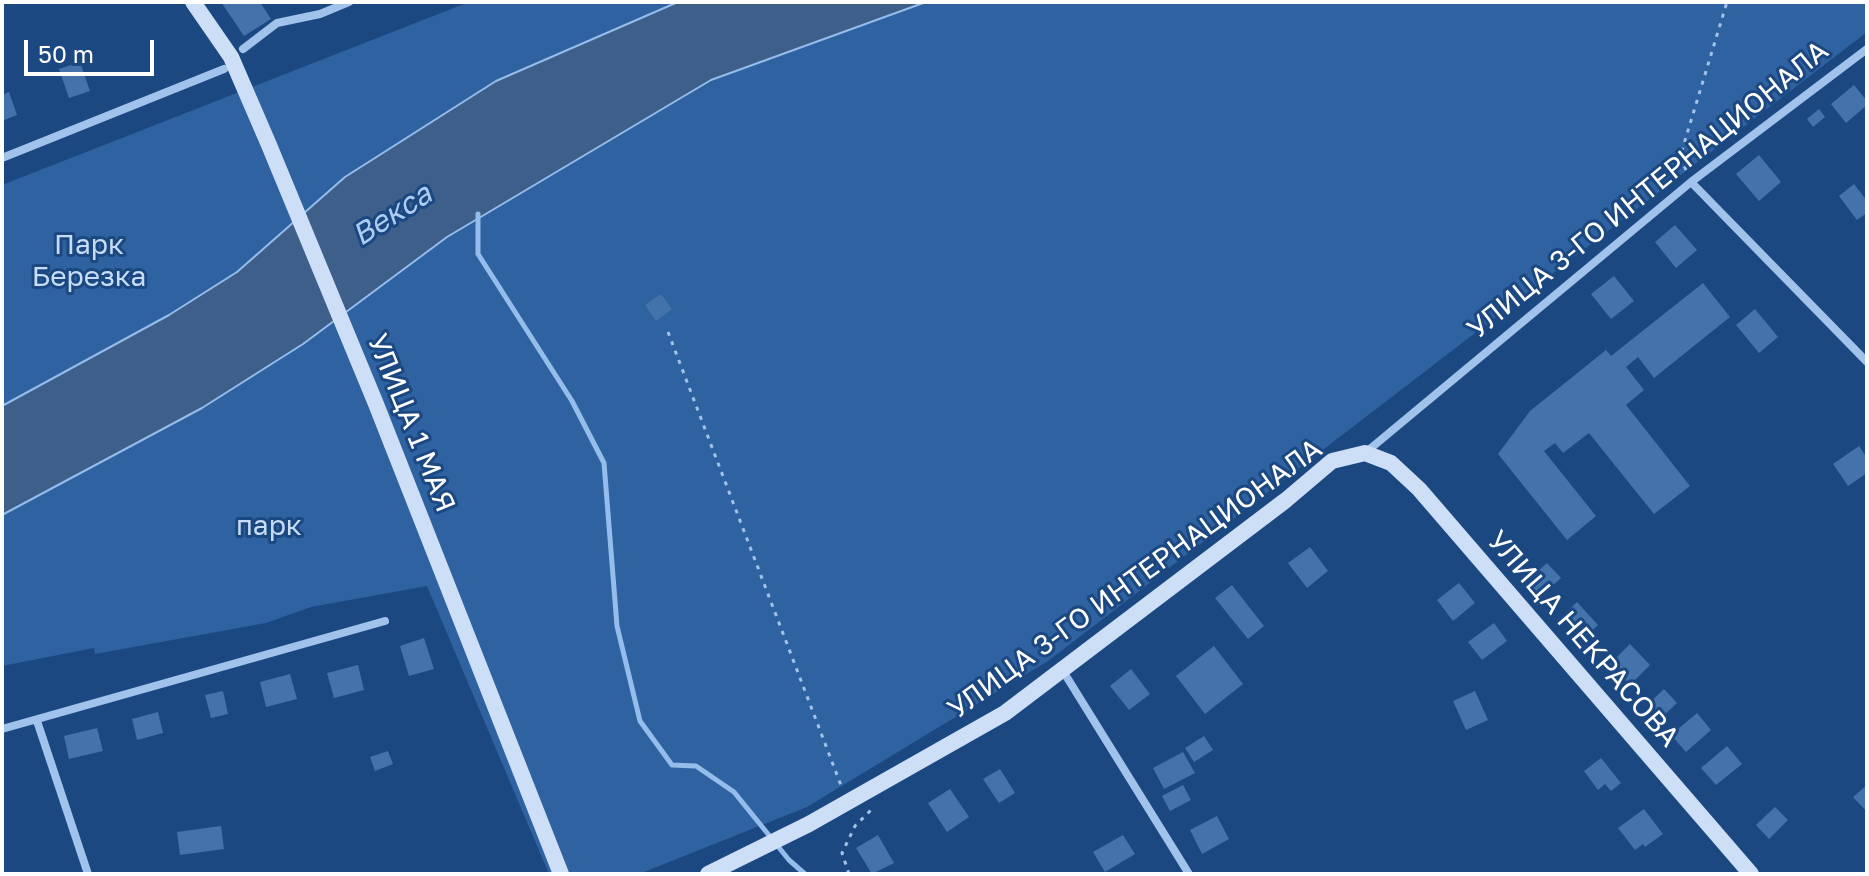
<!DOCTYPE html>
<meta charset="utf-8">
<style>
body{margin:0}
#map{position:relative;width:1869px;height:876px;overflow:hidden;background:#1c4882;font-family:"Golos Text",sans-serif}
canvas{display:block}
.frame{position:absolute;inset:0;border:4px solid #fff;pointer-events:none}
.scale{position:absolute;left:24px;top:40px;width:130px;height:36px;box-sizing:border-box;border:4px solid #fff;border-top:0;padding-left:10px;font-size:24px;line-height:28px;white-space:nowrap;color:#fff;-webkit-text-stroke:6px #1c4882;paint-order:stroke}
</style>
<div id="map">
<canvas width="1869" height="876"></canvas>
<div class="frame"></div>
<div class="scale">50 m</div>
</div>
<script>
const c = document.querySelector('canvas').getContext('2d');
c.lineJoin = 'round';
function paint(path, color) { c.fillStyle = color; c.fill(path, 'evenodd'); }
const toPath = rows => new Path2D(rows.map(r => 'M' + r).join(''));
function strokePath(path, color, width, dash) { c.strokeStyle = color; c.lineWidth = width; c.lineCap = dash ? 'butt' : 'round'; c.setLineDash(dash || []); c.stroke(path); }
function drawText(font, color, halo, rows, align = 'center') {
  c.font = font + ' "Golos Text",sans-serif'; c.lineWidth = 6; c.setLineDash([]); c.textBaseline = 'middle'; c.strokeStyle = halo; c.fillStyle = color; for (const [text, x, y, turn = 0] of rows) {
    c.save(); c.translate(x, y); c.rotate((+turn || 0) * Math.PI / 180); c.textAlign = isNaN(turn) ? turn : align; if (halo) c.strokeText(text, 0, 0); c.fillText(text, 0, 0); c.restore();
  }
}
paint(toPath([
 [469,2,678,2,496,81,345,177,237,272,169,315,2,406,2,185],
 [926,2,1867,2,1867,32,1048,661,807,807,639,874,549,874,427,586,311,607,266,623,95,654,94,648,2,666,2,515,202,408,303,344,447,237,711,80]
]), '#2f62a1');
const water = toPath([
 [678,2,926,2,711,80,447,237,303,344,202,408,2,515,2,406,169,315,237,272,345,177,496,81,678,2]
]);
paint(water, '#3e5f8a');
strokePath(water, '#95bdec', 2);
strokePath(toPath([
 [478,214,478,254,572,401,604,463,617,626,640,721,672,765,696,766,734,792,789,860,805,874]
]), '#95bdec', 5);
paint(toPath([
 [221,2,260,2,271,19,244,36],
 [80,62,90,91,69,98,59,69],
 [1854,85,1867,101,1867,105,1846,123,1831,104],
 [9,92,17,115,2,121,2,95],
 [1819,109,1825,117,1813,127,1807,119],
 [1759,155,1781,182,1759,201,1736,174],
 [1854,184,1867,201,1867,213,1857,220,1839,196],
 [1675,225,1697,250,1676,268,1655,242],
 [1614,276,1634,301,1611,319,1591,294],
 [1703,283,1730,317,1654,378,1638,357,1626,367,1644,390,1626,405,1690,486,1654,514,1589,433,1563,453,1555,443,1544,451,1596,516,1567,540,1498,454,1530,411,1606,350,1611,356],
 [661,294,672,309,656,321,645,305],
 [1755,309,1778,337,1759,353,1736,325],
 [1859,446,1867,458,1867,473,1848,486,1833,464],
 [1310,547,1328,571,1307,588,1288,563],
 [1547,563,1561,578,1540,597,1526,582],
 [1459,583,1475,603,1453,621,1437,600],
 [1232,585,1264,626,1248,639,1215,598],
 [1577,602,1598,625,1582,640,1561,617],
 [1494,623,1507,641,1482,660,1468,642],
 [424,638,434,669,409,676,400,646],
 [1630,644,1650,665,1630,685,1610,664],
 [1214,646,1243,684,1205,714,1176,676],
 [358,665,364,690,334,698,327,673],
 [1131,669,1150,694,1129,710,1110,686],
 [290,674,297,699,266,707,260,682],
 [1664,689,1677,703,1660,719,1647,705],
 [223,691,228,714,211,718,205,695],
 [1475,691,1488,720,1466,730,1453,701],
 [158,712,163,733,137,740,132,719],
 [1697,713,1711,730,1686,752,1671,735],
 [97,728,103,751,69,759,64,736],
 [1204,736,1213,750,1194,762,1185,748],
 [1727,746,1742,764,1716,785,1701,768],
 [388,751,393,764,375,771,370,757],
 [1183,752,1195,773,1164,789,1153,768],
 [1601,758,1621,783,1611,791,1605,784,1598,790,1584,771],
 [1000,769,1015,793,999,803,983,779],
 [1183,785,1191,800,1170,811,1162,796],
 [1867,785,1867,812,1853,797],
 [950,789,969,817,947,832,928,803],
 [1775,807,1788,820,1769,839,1756,825],
 [1644,809,1663,834,1645,847,1643,844,1635,850,1618,828],
 [1217,816,1229,839,1202,854,1190,830],
 [221,826,224,849,180,855,177,832],
 [878,835,894,863,872,874,856,848],
 [1123,835,1135,854,1105,872,1093,852]
]), '#4472ab');
strokePath(toPath([
 [1686,170,1680,157,1727,2],
 [668,332,842,788],
 [849,874,842,853,855,826,872,809]
]), '#a1c2ea', 3, [4, 6]);
strokePath(toPath([
 [243,49,277,23,320,14,349,2],
 [2,158,224,69],
 [1691,182,1867,362],
 [1365,453,1691,182,1867,49],
 [1063,671,1189,874],
 [37,721,88,874],
 [2,729,385,621]
]), '#a1c2ea', 8);
strokePath(toPath([
 [193,2,231,57,269,145,376,404,561,874],
 [708,874,809,824,1005,713,1286,500,1332,461,1365,453,1391,463,1419,489,1751,874]
]), '#cddff7', 16);
drawText('28px', '#fff', '#1c4882', [
 ["УЛИЦА 3-ГО ИНТЕРНАЦИОНАЛА",1648,190,-39],
 ["УЛИЦА 1 МАЯ",411,423,68],
 ["УЛИЦА 3-ГО ИНТЕРНАЦИОНАЛА",1135,579,-36],
 ["УЛИЦА НЕКРАСОВА",1583,639,49]
]);
drawText('28px', '#c6dcf7', '#1c4882', [
 ["Парк",89,245],
 ["Березка",89,277],
 ["парк",269,526]
]);
drawText('italic 30px', '#adccf2', '#1c4882', [
 ["Векса",392,215,-33]
]);
</script>
